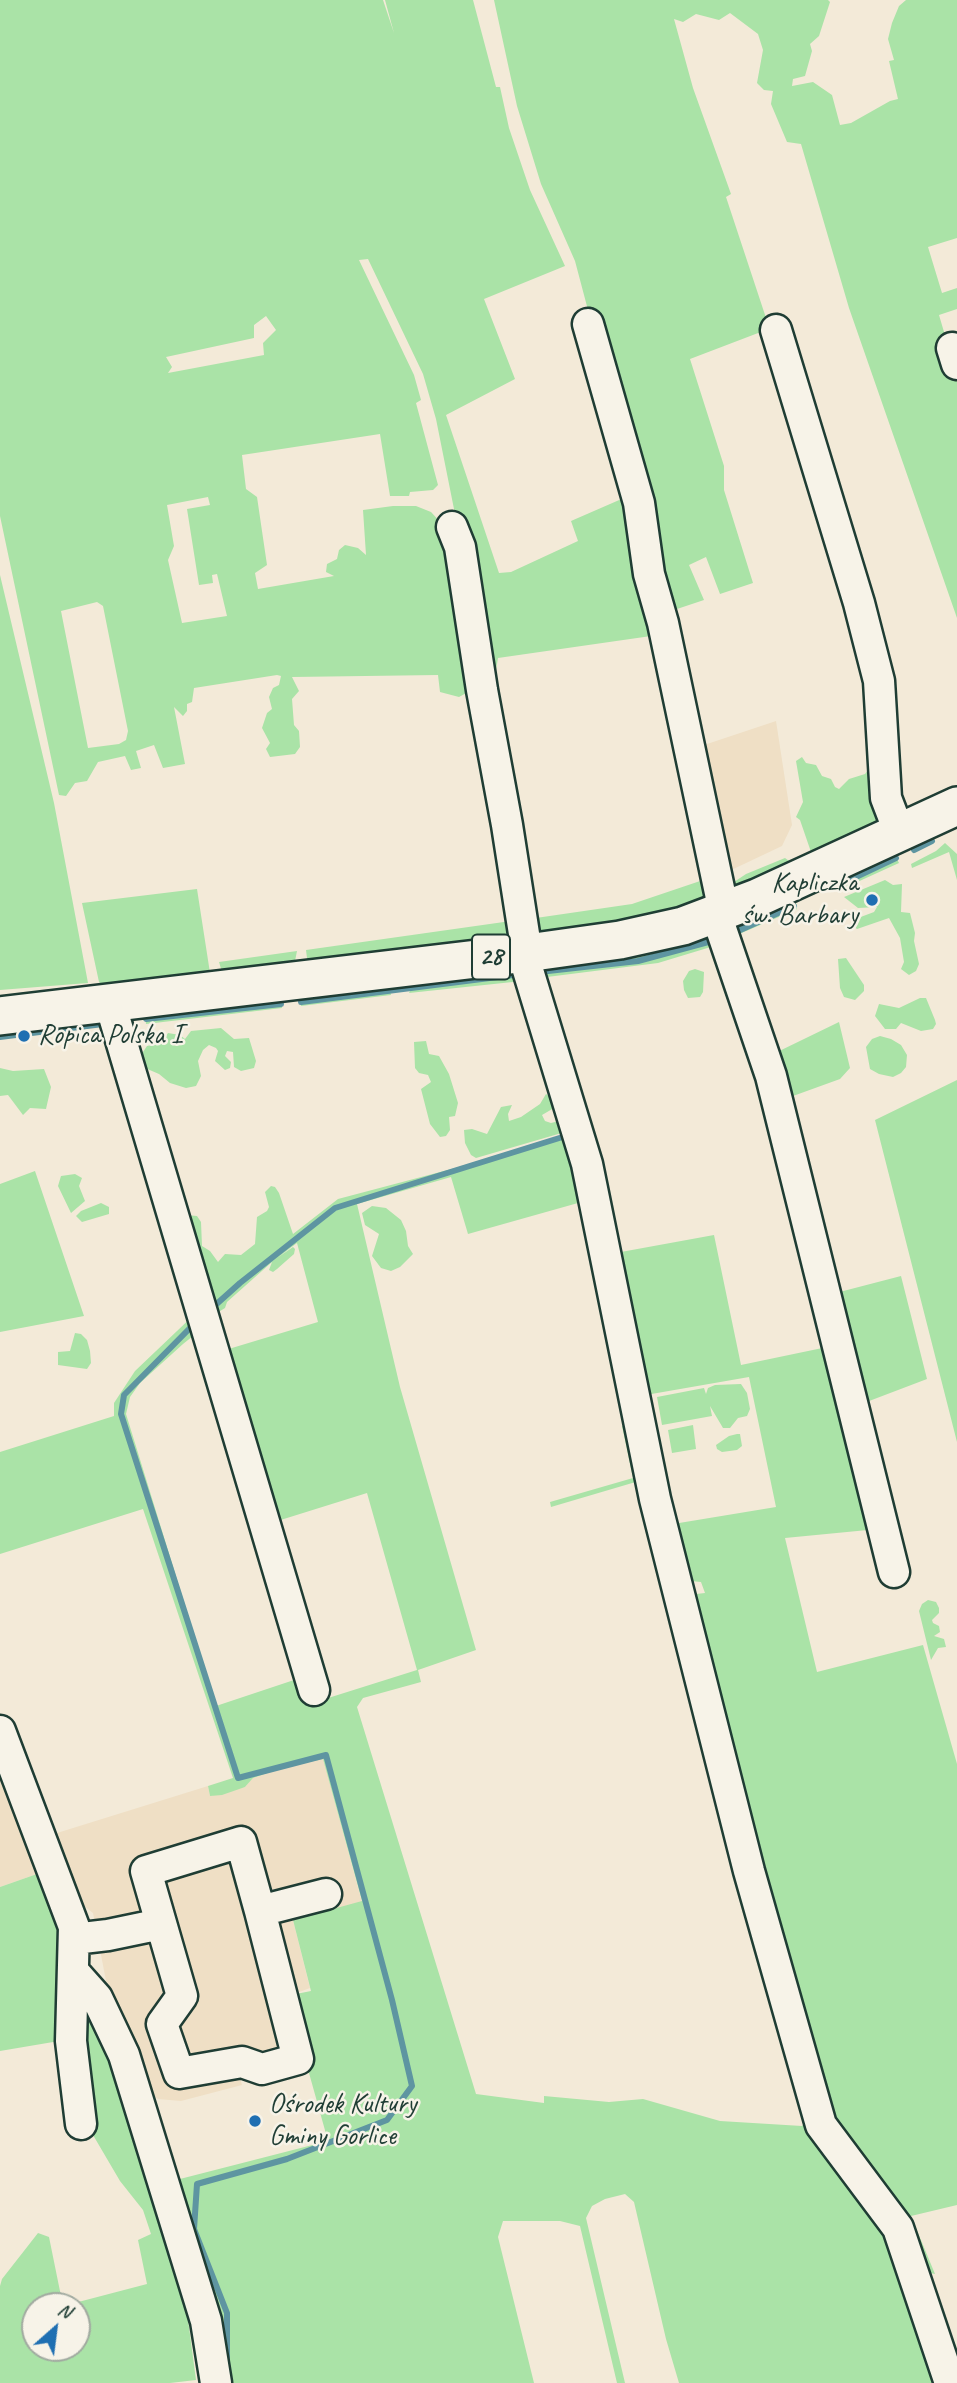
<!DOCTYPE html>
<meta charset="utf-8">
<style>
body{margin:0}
#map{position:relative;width:957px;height:2383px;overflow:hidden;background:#f3ead8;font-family:Caveat,sans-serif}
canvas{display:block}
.north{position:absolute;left:21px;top:2292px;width:70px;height:70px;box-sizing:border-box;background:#f7f3e8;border:2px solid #a1aaa0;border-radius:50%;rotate:28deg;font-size:19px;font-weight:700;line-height:28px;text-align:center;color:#1f3d34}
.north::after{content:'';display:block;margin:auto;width:24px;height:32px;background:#1f6fb2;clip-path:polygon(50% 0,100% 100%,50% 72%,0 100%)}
</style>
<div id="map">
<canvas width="957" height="2383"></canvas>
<div class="north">N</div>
</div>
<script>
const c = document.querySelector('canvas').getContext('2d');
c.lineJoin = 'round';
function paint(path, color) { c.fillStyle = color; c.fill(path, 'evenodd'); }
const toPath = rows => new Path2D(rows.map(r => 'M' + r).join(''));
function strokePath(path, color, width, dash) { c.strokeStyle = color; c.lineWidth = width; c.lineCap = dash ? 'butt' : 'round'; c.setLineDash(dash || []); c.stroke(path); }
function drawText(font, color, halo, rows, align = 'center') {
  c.font = font + ' Caveat,sans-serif'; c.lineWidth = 5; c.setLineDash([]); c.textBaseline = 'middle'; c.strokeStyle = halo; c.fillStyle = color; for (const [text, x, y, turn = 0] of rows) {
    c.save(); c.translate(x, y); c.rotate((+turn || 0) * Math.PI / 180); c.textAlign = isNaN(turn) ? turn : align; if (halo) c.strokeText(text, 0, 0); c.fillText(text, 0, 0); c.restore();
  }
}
paint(toPath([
 [776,721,792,825,782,846,725,873,698,747],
 [323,1758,362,1902,293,1920,310,1988,291,1995,313,2061,275,2072,240,2078,242,2085,181,2101,158,2099,147,2091,122,2027,118,2006,111,2007,93,1913,79,1902,57,1833,208,1786,210,1796,245,1787,253,1778,282,1768],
 [0,1776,37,1874,0,1887]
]), '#efdfc5');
paint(toPath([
 [0,0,383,0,394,33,385,0,473,0,496,87,500,87,509,128,530,190,565,266,484,299,515,379,446,415,499,573,511,572,578,541,571,521,633,494,658,635,498,658,496,670,492,672,479,634,436,419,423,374,368,259,359,260,414,375,421,400,416,403,438,485,433,490,410,492,409,496,390,496,380,434,242,455,246,489,257,497,267,565,255,573,258,589,334,576,326,572,327,564,337,559,339,550,345,545,358,548,366,555,363,510,393,506,416,506,431,512,443,525,470,691,459,697,440,692,438,675,292,677,299,691,292,699,294,725,299,731,300,747,295,754,270,757,266,749,270,743,262,728,267,713,272,709,269,697,273,688,279,685,281,676,277,675,194,688,192,702,187,704,187,711,183,716,174,707,185,764,163,768,154,745,136,751,141,768,131,770,125,756,98,762,87,781,75,783,66,796,59,795,0,516],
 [266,316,276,330,263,343,264,355,168,373,172,367,166,357,254,338,254,325],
 [208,497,210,505,187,509,199,585,213,583,212,575,217,574,227,616,182,623,168,560,174,546,167,505],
 [97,602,103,606,128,731,126,740,119,744,88,748,61,611],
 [494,0,828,0,830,2,819,36,810,44,812,51,805,76,793,79,792,86,813,82,832,95,840,125,851,123,890,101,898,99,889,61,894,60,888,39,892,23,899,6,906,0,957,0,957,238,928,247,942,293,957,288,957,309,939,315,957,376,957,618,849,308,801,144,787,142,771,104,773,91,764,90,757,83,763,50,758,34,730,13,719,20,696,14,683,22,674,19,693,88,731,194,726,197,769,327,766,330,690,359,724,466,724,490,753,583,720,594,706,557,689,565,704,600,668,612,575,261,541,184,517,106],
 [0,575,54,803,88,983,0,990],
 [867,754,874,757,887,820,817,857,811,852,800,820,796,817,803,802,796,761,802,757,806,763,816,765,822,776,831,779,835,787,839,789,849,779,865,774,871,766,866,759],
 [945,843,957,854,957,880,949,852,912,868,911,864,936,851],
 [893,851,899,863,842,889,835,877],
 [785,858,792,863,733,893,728,886,746,874],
 [712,877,711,902,635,919,539,935,529,919,632,904],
 [885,880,893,885,902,884,901,912,910,913,915,933,914,941,919,964,916,971,909,975,901,969,904,962,900,938,889,918,857,929,852,925,858,918,874,912,877,907,858,908,844,897],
 [197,889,210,973,106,989,99,982,82,903],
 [789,900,796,903,797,909,737,935,732,926],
 [518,920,518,936,314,965,307,958,306,950],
 [712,931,714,946,658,963,539,978,538,966],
 [297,951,294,966,222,972,219,962],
 [846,958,864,985,864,991,855,1000,844,997,840,988,838,959],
 [516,967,522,981,409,993,416,978],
 [695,969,704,972,703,992,700,997,688,998,684,990,683,981,689,971],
 [389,986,391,995,301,1006,299,993],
 [281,996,282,1008,146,1024,145,1012],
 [920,998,926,998,935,1020,936,1024,933,1029,921,1031,901,1023,896,1029,885,1029,875,1016,879,1004,899,1008],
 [839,1022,850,1068,840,1079,782,1100,769,1056],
 [221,1028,234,1039,249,1038,256,1061,254,1068,241,1071,234,1067,233,1052,227,1051,225,1056,231,1062,230,1068,225,1070,215,1061,218,1051,216,1048,209,1045,203,1050,198,1061,201,1076,196,1086,186,1088,170,1083,159,1074,145,1068,141,1055,147,1046,162,1043,168,1033,180,1035,185,1039,191,1031],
 [880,1036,891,1039,901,1045,907,1055,906,1067,901,1073,893,1077,879,1074,870,1069,866,1047,872,1039],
 [426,1041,429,1054,439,1056,449,1074,458,1103,455,1116,449,1117,450,1130,446,1136,440,1137,430,1124,421,1089,431,1082,428,1075,419,1073,415,1068,414,1042],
 [0,1068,13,1071,44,1069,51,1087,46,1109,30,1108,23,1115,8,1095,0,1096],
 [957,1080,957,1442,875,1120],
 [546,1094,554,1100,554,1108,542,1115,545,1121,551,1123,559,1121,565,1132,476,1158,471,1155,465,1143,464,1130,472,1129,487,1134,501,1107,512,1105,508,1114,509,1121,521,1117,540,1104],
 [572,1132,585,1193,578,1203,468,1234,451,1177,357,1204,400,1387,476,1650,418,1670,421,1682,363,1698,357,1707,476,2094,544,2103,544,2096,609,2102,643,2099,720,2121,802,2126,804,2123,730,1848,639,1481,551,1507,550,1502,633,1478,622,1426,634,1426,785,2036,901,2259,943,2383,679,2383,666,2339,634,2202,625,2194,605,2199,592,2206,586,2218,625,2383,617,2383,580,2226,560,2221,503,2221,498,2237,534,2383,218,2383,176,2180,328,2141,309,2073,275,2072,313,2061,291,1995,311,1991,293,1920,362,1901,323,1759,282,1768,253,1778,245,1787,222,1795,210,1796,208,1786,233,1778,143,1509,0,1554,0,1452,114,1416,114,1403,135,1371,198,1311,203,1328,183,1344,140,1383,130,1397,126,1414,216,1706,303,1677,325,1699,417,1670,367,1493,271,1523,222,1351,318,1322,297,1243,277,1258,293,1247,295,1249,294,1254,277,1269,273,1272,269,1270,272,1262,227,1302,225,1308,212,1316,186,1215,197,1216,201,1222,202,1246,210,1251,218,1262,225,1254,241,1255,255,1244,257,1217,267,1211,269,1207,265,1192,271,1186,275,1187,279,1193,293,1234,338,1199,459,1167],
 [35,1171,84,1316,0,1332,0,1184],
 [75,1174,82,1178,79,1186,85,1201,71,1213,58,1186,61,1176],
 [101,1203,109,1207,109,1214,82,1222,76,1216,81,1211],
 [372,1206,386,1208,401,1220,406,1231,408,1246,413,1254,400,1267,391,1271,381,1268,372,1256,379,1234,365,1225,362,1213],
 [714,1235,741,1365,832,1346,878,1529,785,1538,817,1672,923,1645,957,1764,957,2205,911,2216,935,2274,925,2272,830,2125,687,1595,705,1593,701,1582,680,1580,667,1525,776,1507,749,1377,640,1396,610,1254],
 [901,1276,927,1379,856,1406,828,1295],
 [75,1333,81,1334,87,1340,90,1351,91,1363,87,1369,58,1365,58,1352,70,1351],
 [741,1384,747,1393,750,1409,747,1416,738,1418,730,1428,723,1428,710,1406,712,1416,662,1425,657,1397,704,1388,706,1394,708,1388,715,1385],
 [693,1425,696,1449,672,1453,668,1430],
 [737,1434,740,1434,742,1446,737,1450,722,1452,717,1449,716,1445,729,1436],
 [928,1600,936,1602,939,1608,939,1613,932,1620,933,1623,939,1626,940,1632,934,1636,944,1639,946,1647,938,1648,931,1660,919,1611,922,1604],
 [7,1795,20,1800,67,1937,65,2040,0,2051,0,1887,37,1874],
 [101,2015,194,2310,187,2312,196,2380,170,2383,0,2383,0,2286,2,2279,38,2233,49,2237,63,2306,35,2306,35,2348,77,2348,77,2306,63,2306,147,2284,138,2240,151,2234,143,2210,120,2181,93,2135,84,2095,86,2019]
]), '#aae3a7');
strokePath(toPath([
 [914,850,932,841],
 [839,885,896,858],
 [738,931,794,906],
 [539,972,638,961,712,941],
 [301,1002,521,974],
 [146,1019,281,1004],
 [0,1037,103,1024],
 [211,1309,240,1283,335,1208,569,1135],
 [192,1326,124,1395,121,1414,238,1778,326,1755,392,2000,412,2086,387,2120,287,2159,197,2184,194,2229,227,2313,227,2364]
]), '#5e95a1', 6);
const minor = toPath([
 [588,324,639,503,649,574,663,623,724,912],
 [776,330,859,603,879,681,886,798,899,832],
 [952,348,957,364],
 [452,527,460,547,482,690,507,825,527,953,527,967,587,1164,655,1499,749,1871,821,2125,898,2228,950,2383],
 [716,914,771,1076,894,1572],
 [110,1003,314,1690],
 [0,1731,74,1927,71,2041,81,2124],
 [260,1911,298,2059,262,2069,242,2062,179,2073,162,2024,182,1996,146,1871,241,1842,260,1911,326,1894],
 [74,1939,108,1935,161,1924],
 [73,1971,97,1998,124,2055,206,2321,216,2383]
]);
const major = toPath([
 [0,1016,527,953,620,940,683,926,757,898,957,806]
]);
strokePath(minor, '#1f3d34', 35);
strokePath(major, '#1f3d34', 42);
strokePath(minor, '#f7f3e8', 30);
strokePath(major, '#f7f3e8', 37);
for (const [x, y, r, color] of [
 [872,900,7,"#1f6fb2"],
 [24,1036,7,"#1f6fb2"],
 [255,2121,7,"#1f6fb2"]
]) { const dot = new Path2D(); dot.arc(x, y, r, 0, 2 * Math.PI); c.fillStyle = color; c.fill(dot); strokePath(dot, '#f7f3e8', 2.5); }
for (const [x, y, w] of [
 [491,957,38]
]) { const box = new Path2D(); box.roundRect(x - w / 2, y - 22.5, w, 45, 5); c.fillStyle = '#f7f3e8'; c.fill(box); strokePath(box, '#1f3d34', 2); }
drawText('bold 26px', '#1f3d34', null, [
 ["28",491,957]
]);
drawText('28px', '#1f3d34', '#f7f3e8', [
 ["Kapliczka",858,884,"right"],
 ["św. Barbary",858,916,"right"],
 ["Ropica Polska I",38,1036],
 ["Ośrodek Kultury",269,2105],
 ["Gminy Gorlice",269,2137]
], 'left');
</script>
